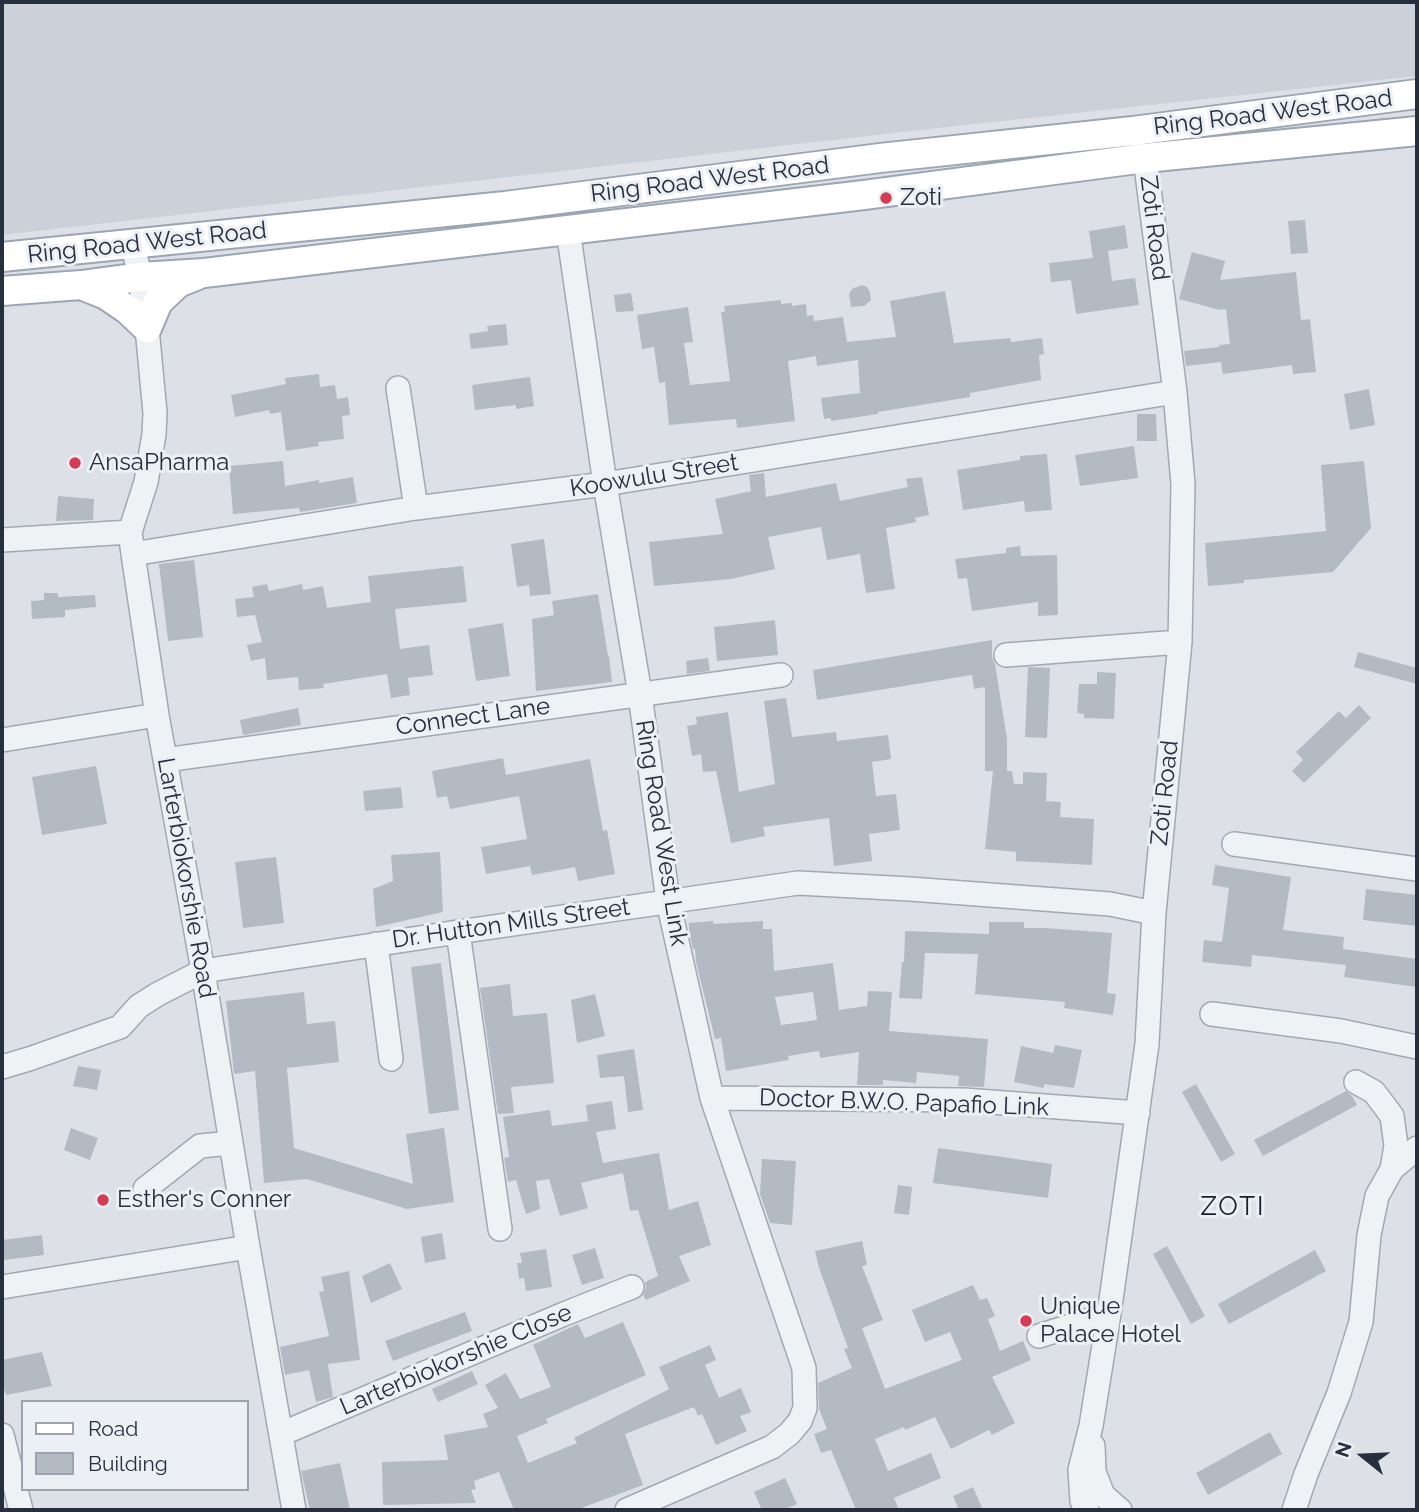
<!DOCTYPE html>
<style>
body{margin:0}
#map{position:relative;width:1419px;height:1512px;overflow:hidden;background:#dde1e7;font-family:Raleway,sans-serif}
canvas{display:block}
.frame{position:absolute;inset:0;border:4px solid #262f3e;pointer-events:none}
.legend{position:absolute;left:21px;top:1400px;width:228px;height:91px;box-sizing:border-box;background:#ecf0f5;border:2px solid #9da3ac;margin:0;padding:9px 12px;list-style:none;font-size:21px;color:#262f3e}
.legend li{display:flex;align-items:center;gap:14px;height:35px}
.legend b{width:35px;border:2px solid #9da3ac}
.north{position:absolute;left:1328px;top:1421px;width:70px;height:70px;-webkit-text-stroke:5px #ecf0f5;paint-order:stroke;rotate:288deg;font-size:19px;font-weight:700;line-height:28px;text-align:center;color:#262f3e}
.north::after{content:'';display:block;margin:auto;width:24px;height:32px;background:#262f3e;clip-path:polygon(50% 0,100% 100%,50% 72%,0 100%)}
</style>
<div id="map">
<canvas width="1419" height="1512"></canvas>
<div class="frame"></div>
<ul class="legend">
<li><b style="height:9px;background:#fff"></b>Road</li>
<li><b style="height:19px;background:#b4bac4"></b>Building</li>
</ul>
<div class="north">N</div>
</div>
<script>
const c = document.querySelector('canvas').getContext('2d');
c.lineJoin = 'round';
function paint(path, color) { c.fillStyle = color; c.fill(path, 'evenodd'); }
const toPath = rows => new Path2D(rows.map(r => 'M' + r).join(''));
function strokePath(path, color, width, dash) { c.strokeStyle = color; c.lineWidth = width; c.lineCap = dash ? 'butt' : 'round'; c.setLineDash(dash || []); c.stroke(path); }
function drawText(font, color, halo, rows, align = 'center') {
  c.font = font + ' Raleway,sans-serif'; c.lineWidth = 6; c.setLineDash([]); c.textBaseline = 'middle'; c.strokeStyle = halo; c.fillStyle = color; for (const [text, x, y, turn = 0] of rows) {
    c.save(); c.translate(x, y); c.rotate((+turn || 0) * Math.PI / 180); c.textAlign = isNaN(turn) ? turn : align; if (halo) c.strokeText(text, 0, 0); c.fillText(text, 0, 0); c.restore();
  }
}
paint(toPath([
 [2,2,1417,2,1417,76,938,128,2,235]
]), '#cbd0d9');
paint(toPath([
 [1305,220,1308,253,1291,254,1288,221],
 [1125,225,1128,248,1108,251,1112,281,1135,278,1139,305,1076,314,1071,280,1051,282,1049,263,1093,258,1089,231],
 [1192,252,1225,261,1220,280,1296,272,1301,320,1310,319,1316,372,1293,374,1292,365,1223,374,1221,362,1186,366,1184,351,1219,347,1219,345,1230,344,1226,309,1220,310,1179,299],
 [862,285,867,287,870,292,871,300,864,306,851,307,849,294,852,289],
 [945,291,954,343,1010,338,1011,342,1042,338,1044,354,1039,355,1041,380,970,393,970,397,878,412,878,414,831,421,831,418,824,419,821,398,860,393,858,360,817,366,816,356,788,361,795,421,737,428,736,419,669,425,665,382,659,383,654,347,642,349,637,315,688,307,693,342,684,343,690,385,730,381,721,312,725,312,724,306,781,300,781,304,792,303,792,306,806,304,807,316,813,315,814,321,843,317,847,342,896,337,890,301],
 [631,293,634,311,616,312,614,295],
 [506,324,508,345,471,349,469,334,488,331,487,326],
 [319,374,320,387,335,385,337,399,348,397,350,415,342,416,344,439,318,442,319,446,286,451,281,412,270,414,269,410,235,417,231,395,286,384,285,378],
 [530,377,534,406,516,409,516,405,475,410,472,385],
 [1369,389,1375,425,1350,430,1344,394],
 [1137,414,1156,414,1157,441,1137,441],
 [1134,446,1138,478,1080,486,1075,455],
 [1047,454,1052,510,1025,512,1024,501,963,510,957,470,1020,460,1020,456],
 [283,461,285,486,319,480,319,483,353,477,357,503,300,512,299,508,233,514,229,466],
 [1364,461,1371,528,1333,572,1244,580,1244,583,1208,586,1205,543,1326,531,1321,465],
 [764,473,766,497,836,483,840,501,908,487,906,479,922,477,929,515,915,518,916,522,886,528,895,589,866,593,860,554,827,560,821,527,768,537,775,569,731,579,654,586,649,542,723,534,715,499,751,491,749,475],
 [58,496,94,499,93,520,56,521],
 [544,539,551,594,530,596,529,585,517,587,511,544],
 [1020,546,1021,556,1057,555,1058,615,1038,616,1038,602,972,611,967,578,958,579,955,559,1006,553,1006,548],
 [194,560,203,637,168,641,159,564],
 [463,566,467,602,395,609,400,649,429,645,433,675,408,678,410,695,391,698,387,674,323,684,324,688,299,690,298,677,267,680,265,658,251,661,247,645,262,642,255,615,237,617,235,599,254,597,252,587,267,584,269,591,302,584,303,590,323,586,327,608,371,602,368,576],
 [44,593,58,593,58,597,95,595,96,607,65,610,65,617,32,619,31,601,44,600],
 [598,594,608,656,609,656,612,682,536,691,532,619,554,615,552,601],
 [775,620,778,655,717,661,714,627],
 [503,623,510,676,476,681,468,629],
 [992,640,992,657,995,664,1007,739,1007,771,1012,771,1014,784,1023,784,1023,772,1047,773,1046,801,1061,802,1060,817,1094,819,1092,865,1016,861,1016,852,985,849,993,771,985,771,985,687,974,689,972,675,817,700,813,670],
 [1358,652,1417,668,1417,684,1354,667],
 [708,658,710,671,687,674,686,661],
 [1028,667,1050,668,1047,738,1025,737],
 [1097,672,1116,673,1114,719,1084,718,1084,714,1077,713,1079,684,1097,684],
 [786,698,792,737,836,732,837,741,888,735,891,759,872,762,876,796,896,794,900,830,869,834,872,861,834,866,829,818,763,827,765,836,731,843,716,771,703,772,701,754,692,756,687,726,697,724,696,717,728,712,739,792,775,784,764,701],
 [1359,705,1371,718,1304,783,1292,771,1303,760,1296,752,1339,711,1346,718],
 [298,708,301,725,243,735,240,720],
 [503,758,506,775,590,759,603,831,607,830,615,874,578,881,575,867,532,875,530,866,486,874,481,847,527,839,519,796,450,809,447,796,437,798,432,771],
 [96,766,107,824,42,835,32,777],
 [401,787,403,808,365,811,363,791],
 [440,852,443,912,376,927,373,889,393,881,391,855],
 [276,857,284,923,243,928,235,862],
 [1215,865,1291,877,1283,930,1344,937,1343,949,1417,959,1417,987,1344,977,1346,965,1252,955,1251,967,1202,962,1204,940,1222,942,1229,888,1212,885],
 [1366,889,1417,895,1417,926,1363,920],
 [713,921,713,924,763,921,763,929,772,929,774,971,833,963,839,1010,867,1006,868,991,892,992,889,1031,988,1039,984,1087,958,1086,959,1076,917,1072,916,1083,883,1080,883,1085,857,1085,859,1052,820,1058,819,1051,788,1056,789,1060,726,1071,721,1038,715,1039,696,962,695,949,693,949,689,931,689,923],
 [813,992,817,1020,781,1025,775,997],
 [989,922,1024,922,1024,928,1045,928,1112,933,1107,993,1116,994,1113,1015,1064,1008,1065,1002,975,994,978,954,925,953,922,999,899,998,902,962,904,962,905,931,989,934],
 [441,963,459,1110,429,1114,411,967],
 [510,984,513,1016,547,1013,554,1083,511,1087,514,1113,498,1114,480,988],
 [304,992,307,1024,335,1021,339,1062,287,1068,294,1148,413,1184,406,1134,444,1128,454,1202,407,1209,307,1179,264,1183,255,1071,234,1074,226,1001],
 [595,994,605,1036,577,1043,571,1000],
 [1055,1045,1082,1050,1074,1088,1044,1084,1044,1088,1014,1082,1021,1046,1053,1053],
 [634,1049,643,1110,628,1112,624,1076,600,1078,597,1055],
 [78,1066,101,1070,97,1090,73,1086],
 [1196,1084,1235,1154,1221,1162,1182,1092],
 [1346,1091,1352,1096,1357,1105,1263,1156,1254,1140],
 [612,1101,616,1129,596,1132,603,1163,659,1153,669,1210,698,1201,711,1245,679,1256,690,1281,646,1300,643,1295,646,1288,645,1282,658,1276,638,1210,630,1211,623,1173,581,1183,588,1208,560,1216,549,1179,536,1181,540,1209,526,1214,516,1180,508,1182,504,1158,509,1157,503,1117,550,1110,552,1126,588,1121,586,1105],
 [71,1128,98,1138,90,1160,64,1150],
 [938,1148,1052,1164,1048,1198,933,1183],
 [762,1159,796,1161,792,1225,770,1223,760,1194],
 [898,1185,912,1187,909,1215,894,1213],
 [442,1233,446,1259,425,1263,421,1237],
 [42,1235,44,1255,4,1260,2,1240],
 [862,1241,867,1265,862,1266,883,1320,862,1328,885,1389,962,1360,950,1332,925,1342,912,1310,973,1285,980,1300,987,1298,995,1316,988,1319,1000,1351,1023,1341,1031,1360,992,1377,1015,1423,992,1435,989,1430,951,1449,935,1417,905,1430,904,1427,875,1439,888,1471,931,1453,941,1478,894,1498,899,1510,856,1510,831,1450,821,1453,814,1434,827,1429,819,1409,818,1383,852,1368,844,1349,848,1348,819,1268,815,1251],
 [1167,1246,1205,1316,1191,1324,1153,1254],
 [595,1248,604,1278,582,1285,572,1255],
 [546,1249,552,1287,526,1291,524,1278,519,1279,517,1263,522,1263,520,1253],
 [1315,1250,1326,1271,1229,1324,1218,1304],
 [390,1263,402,1289,371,1303,362,1276],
 [349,1271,360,1360,328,1364,333,1397,316,1402,309,1370,285,1375,280,1347,329,1336,319,1292,324,1291,321,1277],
 [465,1312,472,1331,393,1361,385,1341],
 [623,1322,646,1375,546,1419,548,1423,517,1436,528,1463,577,1443,574,1438,669,1389,659,1367,710,1345,716,1360,705,1365,719,1398,741,1388,751,1412,740,1416,747,1431,716,1445,702,1414,698,1416,694,1407,625,1434,643,1485,576,1510,514,1510,499,1472,474,1481,476,1489,471,1490,476,1503,383,1505,382,1462,448,1460,444,1435,488,1427,483,1414,498,1408,485,1385,506,1373,520,1399,551,1387,533,1345,578,1324,585,1338],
 [42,1352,52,1386,6,1395,2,1383,2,1360],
 [472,1371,478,1384,438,1402,432,1389],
 [1270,1432,1282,1454,1208,1495,1196,1473],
 [340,1463,350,1510,310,1510,301,1471],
 [785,1478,797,1504,783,1510,762,1510,754,1492],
 [973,1487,983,1510,959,1510,953,1496]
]), '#b4bac4');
const minor = toPath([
 [568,230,605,484,640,694,668,901,712,1098,804,1368,805,1408,800,1421,789,1434,772,1447,627,1510],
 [133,245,140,277,147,328,155,413,154,434,146,482,130,532,133,554,157,715,203,971,248,1247,294,1510],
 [398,388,416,508],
 [2,540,130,532],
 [133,554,416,508,605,484,1175,392],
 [1006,655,1180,642],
 [2,740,157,715],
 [165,760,781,675],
 [1234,844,1417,869],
 [458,932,500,1229],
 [376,944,391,1059],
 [1212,1014,1341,1031,1417,1047],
 [2,1067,29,1059,120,1027,139,1006,158,994,203,971,458,932,798,883,910,889,1110,904,1154,913],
 [712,1098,964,1100,1138,1113],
 [1392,1169,1417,1148],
 [145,1189,200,1146,231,1143],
 [2,1287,248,1247],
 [1039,1336,1109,1314],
 [281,1434,564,1314,632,1287],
 [2,1435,21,1510],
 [1093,1446,1094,1472,1103,1495,1120,1510],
 [1087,1510,1082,1501,1080,1470,1091,1426,1109,1314,1147,1044,1154,913,1180,642,1183,484,1175,392,1145,158],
 [1294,1510,1306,1474,1339,1393,1361,1322,1369,1235,1377,1196,1392,1169,1396,1146,1392,1116,1374,1092,1356,1082]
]);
const major = toPath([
 [2,257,505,206,880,158,1133,131,1417,94],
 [81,285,106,295,128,310,147,328,158,302,178,283,198,275],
 [2,291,81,285,140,277,204,273,864,195,1145,158,1417,131]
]);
strokePath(minor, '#a2a8b1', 26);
strokePath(major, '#9ca5b3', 32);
strokePath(minor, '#eff2f5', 23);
strokePath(major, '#fff', 28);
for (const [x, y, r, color] of [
 [886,198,7,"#d23c54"],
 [75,463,7,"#d23c54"],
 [103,1200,7,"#d23c54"],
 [1026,1321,7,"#d23c54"]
]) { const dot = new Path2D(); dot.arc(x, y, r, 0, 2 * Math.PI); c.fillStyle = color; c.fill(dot); strokePath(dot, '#ecf0f5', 2.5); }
drawText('24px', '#262f3e', '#ecf0f5', [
 ["Ring Road West Road",1273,113,-7],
 ["Ring Road West Road",710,180,-7],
 ["Zoti Road",1154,228,83],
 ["Ring Road West Road",147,243,-6],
 ["Koowulu Street",654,476,-9],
 ["Connect Lane",473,717,-8],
 ["Zoti Road",1165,793,-84],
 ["Ring Road West Link",661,833,81],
 ["Larterbiokorshie Road",186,878,80],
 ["Dr. Hutton Mills Street",511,924,-8],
 ["Doctor B.W.O. Papafio Link",904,1103,2],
 ["Larterbiokorshie Close",456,1360,-23]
]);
drawText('24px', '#262f3e', '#ecf0f5', [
 ["Zoti",900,198],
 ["AnsaPharma",89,463],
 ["Esther's Conner",117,1200],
 ["Unique",1040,1307],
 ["Palace Hotel",1040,1335]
], 'left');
c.letterSpacing = '2px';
drawText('26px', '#18202f', '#ecf0f5', [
 ["ZOTI",1233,1207]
]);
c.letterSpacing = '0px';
</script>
